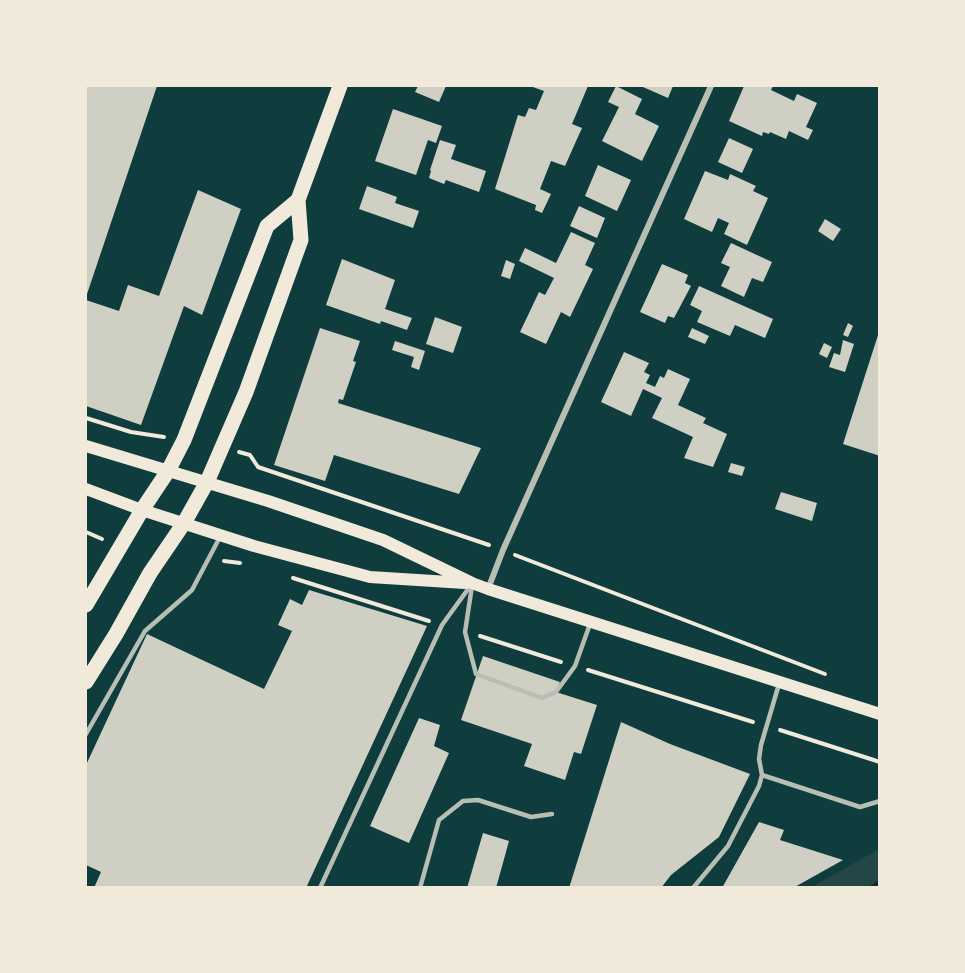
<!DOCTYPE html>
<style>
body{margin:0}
#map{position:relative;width:965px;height:973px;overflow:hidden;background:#0f3d3e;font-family:"Source Sans 3",sans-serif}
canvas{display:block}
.frame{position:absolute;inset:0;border:87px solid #f1e9da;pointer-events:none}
</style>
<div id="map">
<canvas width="965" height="973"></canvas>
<div class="frame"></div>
</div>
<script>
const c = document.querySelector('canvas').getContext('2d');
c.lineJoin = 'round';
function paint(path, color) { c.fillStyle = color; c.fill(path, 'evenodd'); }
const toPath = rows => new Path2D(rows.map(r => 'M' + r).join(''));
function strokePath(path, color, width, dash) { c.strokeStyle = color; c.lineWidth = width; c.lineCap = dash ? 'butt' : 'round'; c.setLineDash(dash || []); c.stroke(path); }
paint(toPath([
 [879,849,879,887,815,887,817,884]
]), '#244646');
strokePath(toPath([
 [874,888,880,884]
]), '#0a2a2b', 8);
paint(toPath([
 [86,86,157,86,86,297],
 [418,86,446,86,439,102,415,92],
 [530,86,588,86,572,124,582,128,577,139,565,166,551,161,540,189,551,194,542,213,535,210,536,205,495,189,518,115,525,117,529,108,536,110,544,91],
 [616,86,642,99,635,114,659,126,642,161,602,141,619,107,608,102],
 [644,86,673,86,668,98,643,87],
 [744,86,773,86,771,90,794,101,797,94,817,103,806,127,813,130,808,140,789,131,786,139,770,132,769,134,763,132,762,136,729,121],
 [393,109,442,126,436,143,428,140,416,175,375,161],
 [729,138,753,149,742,173,718,162],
 [440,140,456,145,451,159,486,171,479,192,446,180,444,184,429,178,431,171,430,170],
 [598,165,631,180,617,211,585,196],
 [705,171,728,180,730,174,756,186,753,191,768,198,747,245,724,234,729,223,718,218,712,232,684,219],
 [367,186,397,197,395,203,419,211,413,228,359,209],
 [198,190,241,209,202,315,184,306,141,425,86,406,86,300,119,311,128,285,159,296],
 [579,206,605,218,597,238,570,226],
 [825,219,841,229,833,241,818,231],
 [571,232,595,243,585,265,593,269,570,317,561,312,546,344,520,332,539,292,545,295,554,278,519,261,525,248,556,263],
 [731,243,772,262,763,282,752,278,744,297,721,286,730,267,721,263],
 [342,259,395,280,385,309,412,318,407,330,381,321,380,324,326,305],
 [506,260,515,264,510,279,501,276],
 [662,264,688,275,685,283,691,286,674,318,668,316,665,323,640,312],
 [699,286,773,319,765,338,735,325,730,336,697,322,702,311,690,305],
 [435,317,462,327,453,353,426,344],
 [848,323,853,326,848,337,843,335],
 [320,328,360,341,353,361,356,362,343,400,339,399,338,403,481,448,459,494,334,455,325,481,274,465],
 [692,328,709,336,705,344,688,337],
 [879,332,880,332,880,456,843,444],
 [843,340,854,344,845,372,829,367,834,353,840,355],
 [395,341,425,351,419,370,411,367,414,357,392,350],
 [824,343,832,347,827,358,819,354],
 [624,352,649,363,644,372,650,375,646,383,655,387,660,376,664,378,668,369,690,379,678,405,706,418,703,423,727,434,713,467,684,458,693,437,652,418,662,398,643,389,631,416,601,402],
 [731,463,745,467,742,476,728,472],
 [781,492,817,503,812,521,775,509],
 [309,590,427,626,306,888,94,888,101,872,86,865,86,765,147,634,264,689,292,631,278,625,290,599,302,605],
 [483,656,560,682,556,692,597,705,581,754,574,752,565,780,524,766,532,744,461,720],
 [419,718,440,725,434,746,449,753,409,843,370,826],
 [621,722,670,744,750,774,719,837,671,875,661,888,569,888],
 [759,822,784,830,780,840,843,860,793,888,722,888],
 [483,833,509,841,496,888,467,888]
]), '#cfcfc3');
strokePath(toPath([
 [86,418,131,432,164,437],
 [239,452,250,455,258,467,489,545],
 [86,532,102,539],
 [515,555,825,674],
 [224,561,240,563],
 [293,578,429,621],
 [480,636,561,662],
 [588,670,753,722],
 [780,730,880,762]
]), '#f1e9da', 4);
strokePath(toPath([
 [472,586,465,632,476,674,542,698,556,692,575,666,590,624],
 [86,734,145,631,192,590,221,535],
 [762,775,860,807,880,801],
 [320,888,442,625,471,585],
 [420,888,439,820,463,801,478,800,531,817,552,814],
 [693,888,728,846,759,786,762,775,759,759,761,745,779,684]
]), '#b8beb3', 4.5);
strokePath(toPath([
 [488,589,503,550,711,86]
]), '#b8beb3', 6);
strokePath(toPath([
 [86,446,268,501,383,540,472,583,488,589,880,714],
 [86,489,142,510,254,546,370,577,465,583]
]), '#f1e9da', 12);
strokePath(toPath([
 [86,605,142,510,168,471,184,440,267,226,298,200],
 [86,682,116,634,150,573,184,523,207,482,246,392,301,240,298,200,340,86]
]), '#f1e9da', 15);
</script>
